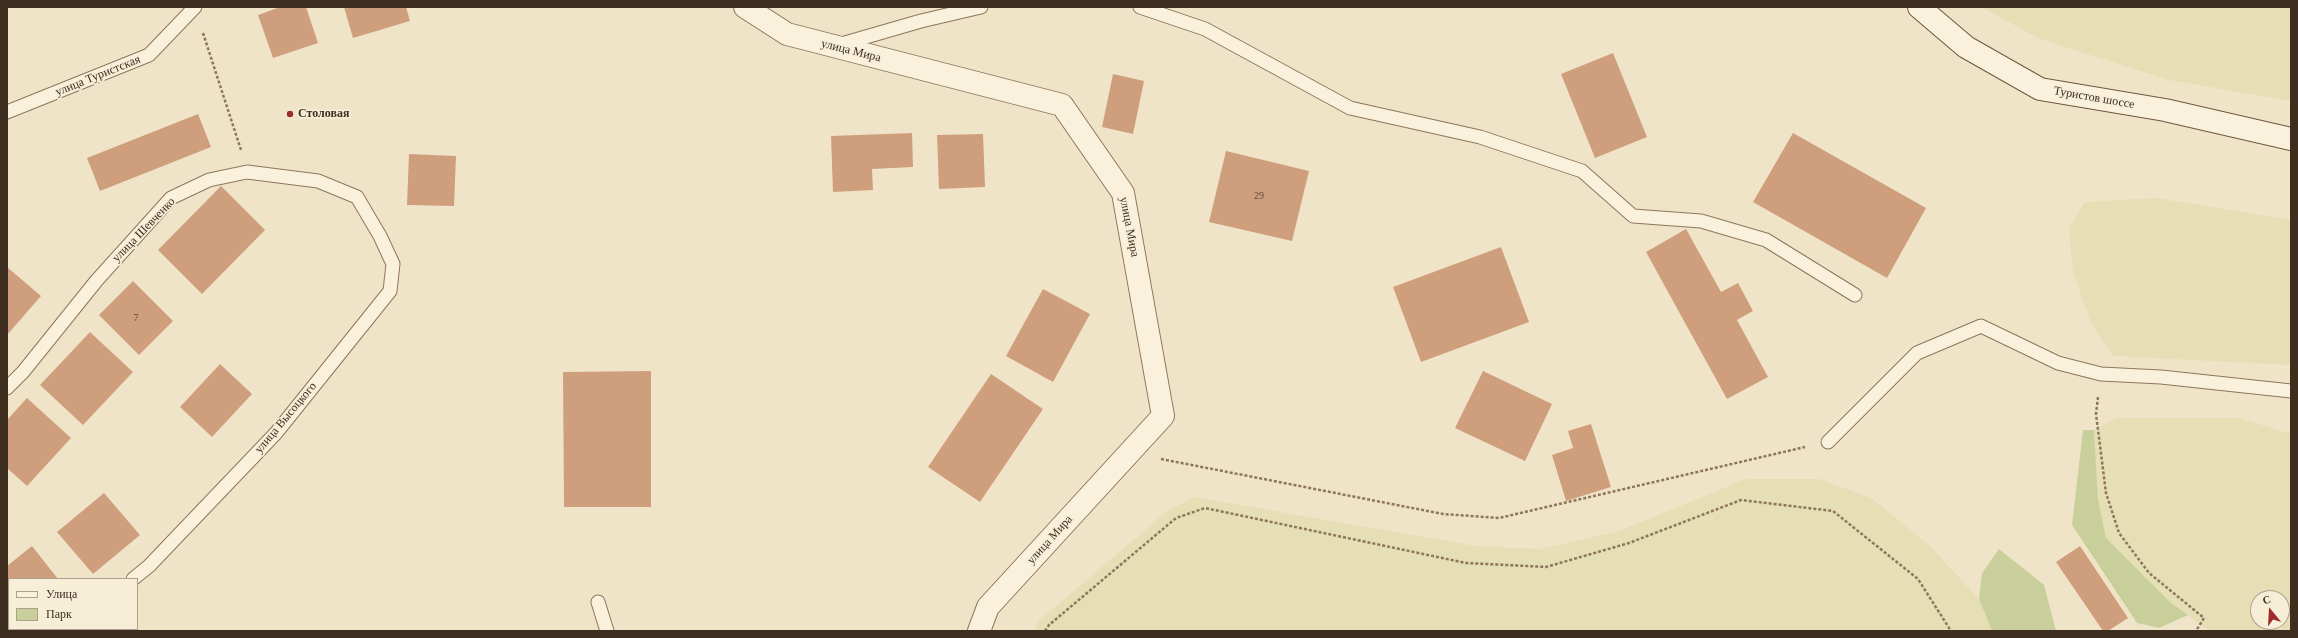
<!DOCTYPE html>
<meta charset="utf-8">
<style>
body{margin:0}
#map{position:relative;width:2298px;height:638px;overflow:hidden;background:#f0e4c8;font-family:Georgia,serif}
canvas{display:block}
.frame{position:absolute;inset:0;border:8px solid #3d2e20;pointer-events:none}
.legend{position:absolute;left:8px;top:578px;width:130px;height:52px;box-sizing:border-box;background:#f7eed8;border:1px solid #ada18e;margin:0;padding:5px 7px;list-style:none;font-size:12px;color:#3d2e20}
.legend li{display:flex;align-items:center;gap:8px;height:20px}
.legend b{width:20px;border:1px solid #ada18e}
.north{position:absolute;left:2250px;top:590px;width:40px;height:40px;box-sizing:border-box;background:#f7eed8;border:1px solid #ada18e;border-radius:50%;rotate:342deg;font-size:11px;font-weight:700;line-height:16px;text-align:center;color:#3d2e20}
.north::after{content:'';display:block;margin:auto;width:14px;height:18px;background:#9e2a2b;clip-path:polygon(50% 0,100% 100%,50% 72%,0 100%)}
</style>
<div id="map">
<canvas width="2298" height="638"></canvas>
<div class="frame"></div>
<ul class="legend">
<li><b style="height:5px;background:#faf1dc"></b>Улица</li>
<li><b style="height:11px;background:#c9cf9b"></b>Парк</li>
</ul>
<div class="north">С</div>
</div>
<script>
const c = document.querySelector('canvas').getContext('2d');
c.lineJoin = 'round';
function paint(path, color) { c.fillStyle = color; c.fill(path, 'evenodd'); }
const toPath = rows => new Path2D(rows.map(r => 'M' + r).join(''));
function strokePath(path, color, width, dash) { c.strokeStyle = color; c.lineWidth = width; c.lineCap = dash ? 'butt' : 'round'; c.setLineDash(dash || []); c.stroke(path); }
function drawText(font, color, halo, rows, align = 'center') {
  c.font = font + ' Georgia,serif'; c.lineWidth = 3.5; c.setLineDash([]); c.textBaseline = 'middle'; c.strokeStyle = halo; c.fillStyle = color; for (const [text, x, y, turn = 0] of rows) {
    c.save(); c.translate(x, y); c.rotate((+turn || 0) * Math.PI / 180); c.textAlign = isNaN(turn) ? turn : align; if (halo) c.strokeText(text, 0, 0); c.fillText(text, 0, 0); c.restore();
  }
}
paint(toPath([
 [1981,7,2291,7,2291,101,2169,80,2040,39],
 [2156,198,2291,220,2291,365,2113,356,2091,323,2073,272,2069,228,2085,202],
 [2116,418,2239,418,2291,434,2291,631,2210,631,2171,603,2106,538,2098,499,2094,430],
 [2258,598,2282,598,2282,622,2258,622],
 [1746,479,1819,479,1871,498,1930,546,1979,599,1992,631,1034,631,1039,621,1167,511,1194,497,1476,546,1541,549,1619,531]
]), '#e6deb5');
paint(toPath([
 [2083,430,2094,430,2098,499,2106,538,2171,603,2188,615,2159,628,2137,623,2072,525],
 [1999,549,2044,585,2056,631,1992,631,1979,599,1982,573]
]), '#c9cf9b');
paint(toPath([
 [280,7,306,7,318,43,273,58,258,15],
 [344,7,406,7,410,21,353,38],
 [1613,53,1647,137,1595,158,1561,74],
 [1113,74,1144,81,1133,134,1102,127],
 [198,114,211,147,100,191,87,158],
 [912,133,913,167,872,169,873,190,833,192,831,136],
 [1793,133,1926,208,1887,278,1753,202],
 [983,134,985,187,939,189,937,135],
 [1226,151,1309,171,1292,241,1209,222],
 [409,154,456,156,454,206,407,205],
 [221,186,265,230,202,294,158,250],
 [1686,229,1721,292,1738,283,1753,311,1737,320,1768,377,1727,399,1646,252],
 [1501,247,1529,322,1421,362,1393,287],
 [7,267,41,296,7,335],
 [133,281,173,321,139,355,99,315],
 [1043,289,1090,314,1053,382,1006,356],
 [90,332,133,372,83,425,40,385],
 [220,364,252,394,212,437,180,407],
 [651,371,651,507,564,507,563,372],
 [1483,371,1552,404,1525,461,1455,428],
 [991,374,1043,409,980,502,928,467],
 [27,398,71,438,27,486,7,468,7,420],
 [1591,424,1611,487,1566,501,1552,455,1573,448,1568,431],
 [104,493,140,535,93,574,57,532],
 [32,546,58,579,9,579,9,608,7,605,7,566],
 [2080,546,2128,618,2108,631,2103,631,2056,562]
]), '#cf9f7d');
const service = toPath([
 [1140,7,1205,29,1350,108,1480,137,1582,171,1633,216,1701,221,1766,240,1855,295],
 [838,45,921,21,981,7],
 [7,112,149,55,195,7],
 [7,388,23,372,97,280,171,198,209,180,247,172,318,181,357,197,380,236,393,264,390,291,276,433,149,566,133,579],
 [1828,442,1917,353,1981,326,2058,363,2101,374,2161,377,2291,391],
 [598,602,607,631],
 [70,631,72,629]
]);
const minor = toPath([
 [745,7,787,34,1062,105,1123,193,1163,416,988,607,979,631]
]);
const secondary = toPath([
 [1919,7,1966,47,2040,89,2165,110,2291,139]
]);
strokePath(service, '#8d765c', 15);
strokePath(minor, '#8d765c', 24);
strokePath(secondary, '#6f573f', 24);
strokePath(toPath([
 [203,33,241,150],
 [2098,397,2096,414,2106,493,2119,533,2149,573,2204,618,2196,631],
 [1161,459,1443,514,1499,518,1805,447],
 [1045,631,1049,625,1176,518,1205,508,1466,563,1546,567,1629,543,1741,500,1833,511,1918,579,1951,631]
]), '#8d765c', 2.5, [3, 2]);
strokePath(service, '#faf1dc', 13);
strokePath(minor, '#faf1dc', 22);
strokePath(secondary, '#faf1dc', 22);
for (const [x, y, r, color] of [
 [290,114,4,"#9e2a2b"]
]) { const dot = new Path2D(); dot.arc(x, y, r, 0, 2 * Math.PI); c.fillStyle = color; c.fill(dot); strokePath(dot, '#f7eed8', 1.5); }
drawText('10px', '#624a37', null, [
 ["29",1259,196],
 ["7",136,318]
]);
drawText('12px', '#3d2e20', '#f7eed8', [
 ["улица Мира",851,51,14],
 ["улица Туристская",98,76,-22],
 ["Туристов шоссе",2094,98,10],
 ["улица Мира",1129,227,79],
 ["улица Шевченко",144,230,-46],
 ["улица Высоцкого",286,418,-50],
 ["улица Мира",1050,540,-48]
]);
drawText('bold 12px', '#3d2e20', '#f7eed8', [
 ["Столовая",298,114]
], 'left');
</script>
